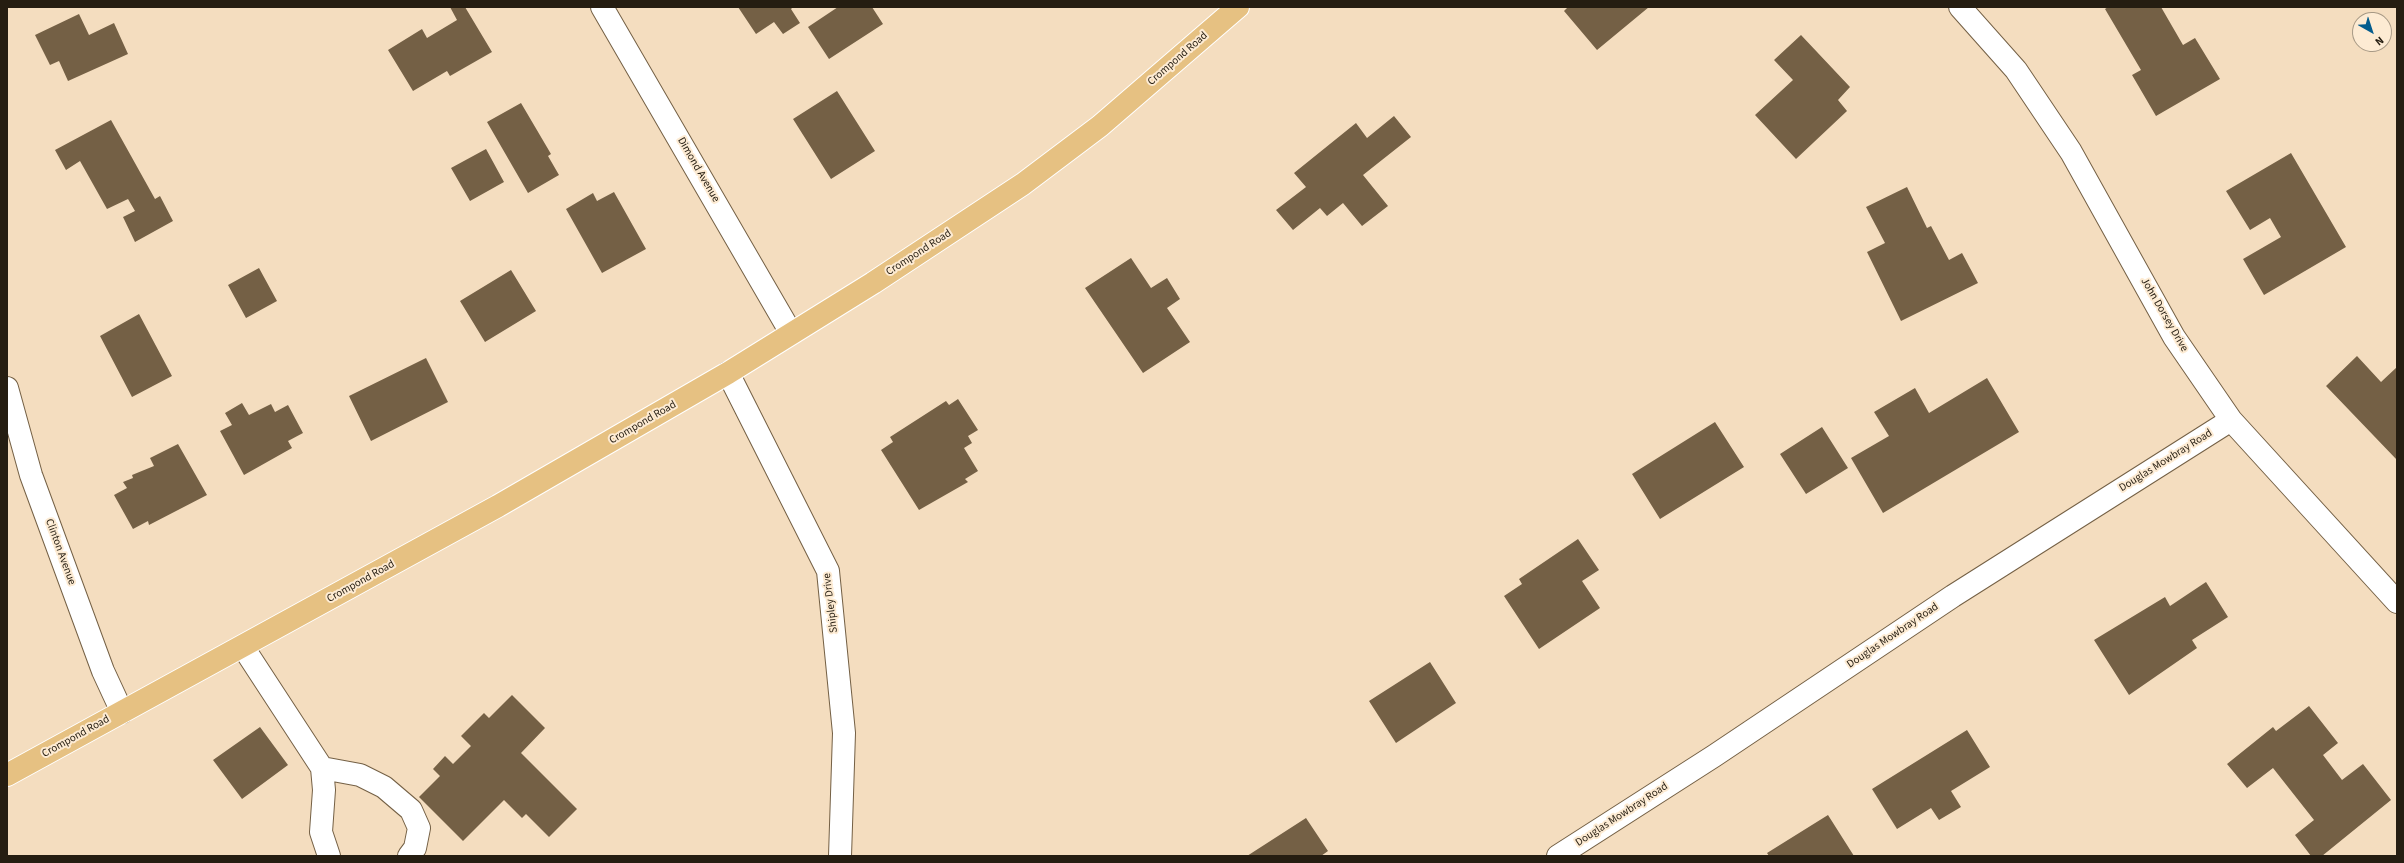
<!DOCTYPE html>
<style>
body{margin:0}
#map{position:relative;width:2404px;height:863px;overflow:hidden;background:#f4ddbf;font-family:"Source Sans 3",sans-serif}
canvas{display:block}
.frame{position:absolute;inset:0;border:8px solid #251d11;pointer-events:none}
.north{position:absolute;left:2352px;top:12px;width:40px;height:40px;box-sizing:border-box;background:#fdebd3;border:1px solid #a79985;border-radius:50%;rotate:141deg;font-size:11px;font-weight:700;line-height:16px;text-align:center;color:#251d11}
.north::after{content:'';display:block;margin:auto;width:14px;height:18px;background:#045c8d;clip-path:polygon(50% 0,100% 100%,50% 72%,0 100%)}
</style>
<div id="map">
<canvas width="2404" height="863"></canvas>
<div class="frame"></div>
<div class="north">N</div>
</div>
<script>
const c = document.querySelector('canvas').getContext('2d');
c.lineJoin = 'round';
function paint(path, color) { c.fillStyle = color; c.fill(path, 'evenodd'); }
const toPath = rows => new Path2D(rows.map(r => 'M' + r).join(''));
function strokePath(path, color, width, dash) { c.strokeStyle = color; c.lineWidth = width; c.lineCap = dash ? 'butt' : 'round'; c.setLineDash(dash || []); c.stroke(path); }
function drawText(font, color, halo, rows, align = 'center') {
  c.font = font + ' "Source Sans 3",sans-serif'; c.lineWidth = 4; c.setLineDash([]); c.textBaseline = 'middle'; c.strokeStyle = halo; c.fillStyle = color; for (const [text, x, y, turn = 0] of rows) {
    c.save(); c.translate(x, y); c.rotate((+turn || 0) * Math.PI / 180); c.textAlign = isNaN(turn) ? turn : align; if (halo) c.strokeText(text, 0, 0); c.fillText(text, 0, 0); c.restore();
  }
}
paint(toPath([
 [450,7,465,7,492,52,450,76,447,71,413,91,388,50,422,29,427,38,457,20],
 [738,7,793,7,791,9,800,23,783,34,774,22,756,34],
 [838,7,872,7,883,24,829,59,808,27],
 [1568,7,1649,7,1597,50,1564,11],
 [2108,7,2161,7,2183,45,2195,38,2220,79,2156,116,2132,75,2141,70,2105,9],
 [79,14,89,35,114,23,128,54,68,81,59,61,50,65,35,35],
 [1801,35,1850,87,1838,100,1847,111,1796,159,1755,115,1793,80,1774,60],
 [837,91,875,151,831,179,793,119],
 [521,103,551,154,548,156,559,175,528,193,487,122],
 [1394,116,1411,137,1363,175,1388,206,1362,226,1343,203,1327,216,1320,208,1293,230,1276,210,1306,187,1294,173,1356,123,1367,138],
 [111,120,155,199,160,196,173,221,135,242,123,217,135,211,128,199,107,209,80,161,66,170,55,150],
 [486,149,504,182,470,201,451,168],
 [2291,153,2346,247,2264,295,2243,259,2281,237,2270,218,2250,230,2226,191],
 [1907,187,1927,228,1931,226,1949,260,1962,253,1978,283,1901,321,1867,252,1885,243,1866,207],
 [614,192,646,249,602,273,566,209,593,193,597,201],
 [1131,258,1151,288,1167,278,1180,299,1167,308,1190,342,1143,373,1085,288],
 [259,268,277,301,246,318,228,285],
 [511,270,536,311,485,342,460,301],
 [139,314,172,376,132,397,100,336],
 [2357,356,2381,382,2397,367,2397,460,2326,386],
 [426,358,448,402,371,441,349,396],
 [1987,378,2019,432,1883,513,1851,458,1889,436,1874,412,1915,388,1929,413],
 [958,399,978,430,968,436,972,443,964,448,978,471,965,479,968,482,919,510,881,450,893,442,890,437,946,401,949,405],
 [242,403,249,415,271,404,275,412,288,405,303,433,288,441,292,448,244,475,220,431,232,425,225,413],
 [1715,422,1744,467,1660,519,1632,474],
 [1822,427,1848,468,1806,494,1780,454],
 [178,444,207,495,149,525,148,521,133,529,114,495,127,488,123,482,133,478,132,475,154,466,150,458],
 [1578,539,1599,570,1582,581,1600,608,1539,649,1504,596,1522,584,1519,579],
 [2206,582,2228,617,2192,640,2197,648,2129,695,2094,640,2165,597,2170,606],
 [1430,662,1456,703,1396,743,1369,701],
 [512,695,545,728,521,753,577,809,549,837,526,814,522,818,504,800,463,841,419,797,440,776,433,769,445,756,453,764,471,746,461,736,484,713,489,718],
 [2309,706,2338,743,2323,755,2342,780,2363,764,2391,800,2322,856,2311,856,2295,835,2314,820,2273,768,2247,788,2227,764,2273,727,2276,731],
 [260,727,288,765,242,799,213,760],
 [1967,730,1990,767,1951,791,1961,807,1939,820,1931,808,1897,829,1872,789],
 [1828,815,1854,856,1769,856,1767,853],
 [1306,818,1328,851,1321,856,1247,856]
]), '#746045');
const service = toPath([
 [243,647,322,768,324,790,321,832,329,856],
 [322,768,360,775,384,787,411,810,419,828,415,848,409,856]
]);
const minor = toPath([
 [602,7,791,333],
 [1960,7,2016,70,2071,152,2174,337,2231,420,2397,602],
 [728,373,828,571,844,733,840,856],
 [7,388,31,475,103,671,122,712],
 [1558,856,1714,756,1953,596,2231,420]
]);
const primary = toPath([
 [7,775,498,506,728,373,873,283,1023,184,1100,126,1238,7]
]);
strokePath(service, '#746045', 24);
strokePath(minor, '#746045', 24);
strokePath(primary, '#fff', 24);
strokePath(service, '#fff', 22);
strokePath(minor, '#fff', 22);
strokePath(primary, '#e6c182', 22);
drawText('11px', '#251d11', '#fdebd3', [
 ["Crompond Road",1178,59,-41],
 ["Dimond Avenue",698,170,60],
 ["Crompond Road",919,253,-33],
 ["John Dorsey Drive",2164,315,60],
 ["Crompond Road",643,423,-30],
 ["Douglas Mowbray Road",2166,461,-32],
 ["Clinton Avenue",60,552,70],
 ["Crompond Road",361,582,-29],
 ["Shipley Drive",831,603,-97],
 ["Douglas Mowbray Road",1893,636,-34],
 ["Crompond Road",76,737,-29],
 ["Douglas Mowbray Road",1622,815,-33]
]);
</script>
